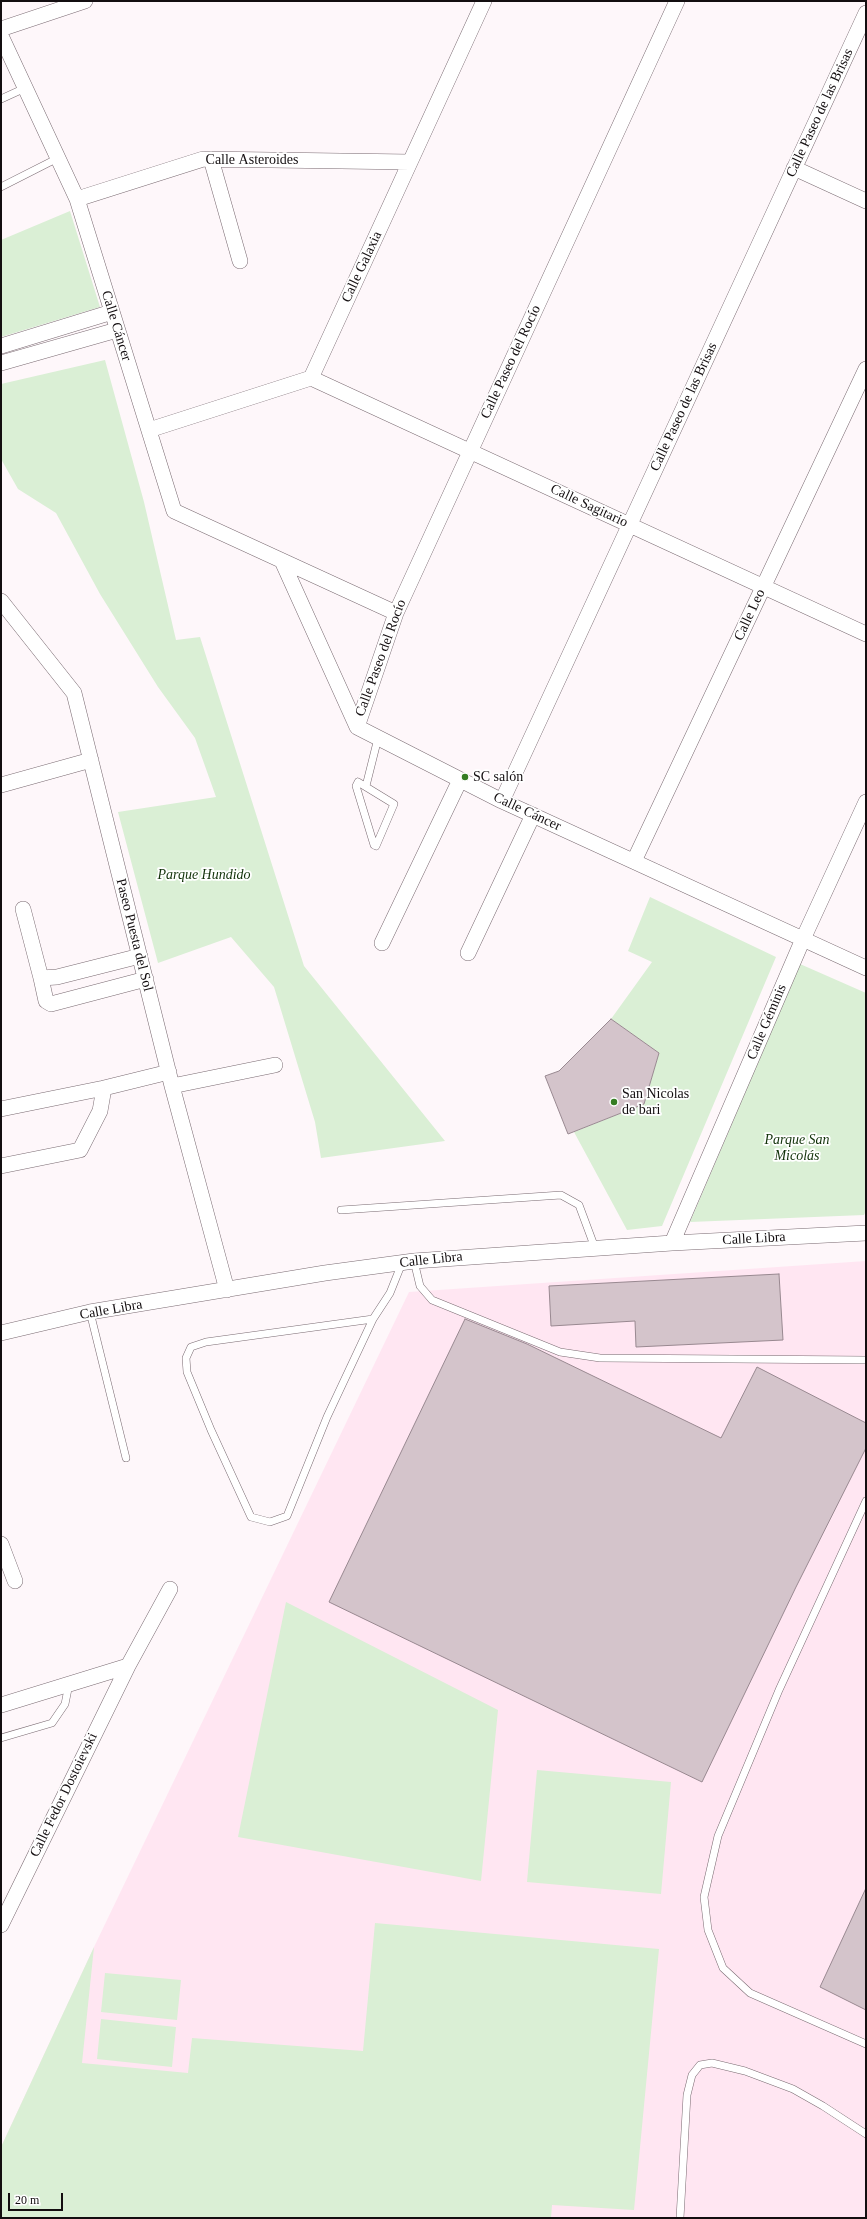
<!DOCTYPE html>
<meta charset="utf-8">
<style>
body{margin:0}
#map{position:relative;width:867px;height:2219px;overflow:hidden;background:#fef7fa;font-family:Georgia,serif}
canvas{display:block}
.frame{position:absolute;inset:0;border:2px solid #130e10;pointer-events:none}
.scale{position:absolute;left:8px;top:2193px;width:55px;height:18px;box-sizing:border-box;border:2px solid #130e10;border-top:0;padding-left:5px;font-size:12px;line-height:14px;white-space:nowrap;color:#130e10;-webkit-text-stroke:3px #fff;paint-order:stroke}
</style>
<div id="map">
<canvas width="867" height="2219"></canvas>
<div class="frame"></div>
<div class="scale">20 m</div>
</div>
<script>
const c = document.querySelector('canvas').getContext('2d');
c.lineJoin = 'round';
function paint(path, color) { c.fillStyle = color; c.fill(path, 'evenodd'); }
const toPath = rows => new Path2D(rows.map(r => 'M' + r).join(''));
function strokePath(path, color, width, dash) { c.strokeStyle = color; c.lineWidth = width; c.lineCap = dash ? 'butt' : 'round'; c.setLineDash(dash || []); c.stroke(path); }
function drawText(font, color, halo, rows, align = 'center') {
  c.font = font + ' Georgia,serif'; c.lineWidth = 3.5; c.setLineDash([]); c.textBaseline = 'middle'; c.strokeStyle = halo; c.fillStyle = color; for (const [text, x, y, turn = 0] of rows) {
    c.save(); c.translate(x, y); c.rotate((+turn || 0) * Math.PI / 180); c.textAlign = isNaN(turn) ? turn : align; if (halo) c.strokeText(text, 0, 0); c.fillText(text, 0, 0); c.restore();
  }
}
paint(toPath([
 [866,1261,866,2218,1,2218,1,2147,94,1947,409,1292]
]), '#ffe6f2');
paint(toPath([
 [70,211,100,307,1,337,1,240],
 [105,360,144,502,176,640,200,637,304,966,445,1141,321,1158,315,1122,274,987,231,937,158,963,118,812,216,797,195,738,158,687,100,594,56,513,18,489,1,459,1,384],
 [650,897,776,957,662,1226,627,1230,574,1132,644,1104,659,1053,611,1019,652,962,628,951],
 [800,964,866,993,866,1211,864,1215,690,1222],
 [286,1602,498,1710,481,1881,238,1837],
 [537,1770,671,1782,661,1894,527,1882],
 [375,1923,659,1949,634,2210,552,2205,551,2218,1,2218,1,2147,94,1947,82,2063,188,2073,192,2038,363,2051],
 [105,1973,181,1980,177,2020,101,2012],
 [101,2019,176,2027,172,2067,97,2059]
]), '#daefd5');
const building = toPath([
 [611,1019,659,1053,644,1104,568,1134,545,1076,559,1071,611,1019],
 [779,1274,783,1340,636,1347,635,1321,551,1326,549,1286,779,1274],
 [465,1319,527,1344,721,1438,757,1367,866,1423,866,1448,796,1587,702,1782,329,1602,465,1319],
 [866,1888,866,2010,820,1987,866,1888]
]);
paint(building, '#d4c4cb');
strokePath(building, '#998991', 1);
const lane = toPath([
 [1,99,25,88],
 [1,187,58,158],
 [358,782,394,804,376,846,374,845,356,786,358,782],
 [366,786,378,738],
 [341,1210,561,1195,579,1205,595,1248],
 [414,1261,420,1286,432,1300,560,1352,600,1358,866,1360],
 [90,1312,126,1458],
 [373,1319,206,1342,191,1347,186,1358,187,1372,211,1430,251,1517,270,1522,287,1516,327,1417,373,1319,390,1293,402,1263],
 [866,1501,779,1690,718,1836,704,1897,708,1930,723,1968,750,1993,866,2044],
 [1,1738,52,1723,65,1704,69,1684],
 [680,2218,687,2095,692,2075,700,2065,712,2063,745,2071,793,2089,823,2106,866,2134]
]);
const street = toPath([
 [1,29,85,1],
 [1,36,77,199,174,511,396,613],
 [211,159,240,261],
 [794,168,866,201],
 [77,199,203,159,410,162],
 [1,346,112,312],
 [1,363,117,330],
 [311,378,866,634],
 [149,430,311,378,484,1],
 [282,561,357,727,502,801,866,968],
 [1,601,74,693,172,1086,227,1290],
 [357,727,396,613,677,1],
 [1,785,91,760],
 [502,801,866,13],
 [634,861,866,369],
 [23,909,41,978,57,977,140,956],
 [382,943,460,780],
 [468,953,533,815],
 [41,978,46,1001,51,1004,146,979],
 [172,1086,275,1065],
 [1,1109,104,1088,169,1072],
 [1,1166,80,1150,100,1111,104,1088],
 [672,1243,803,939,866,802],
 [1,1333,90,1312,325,1273,414,1261,672,1243,866,1233],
 [1,1544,15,1581],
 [1,1705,128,1666],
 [1,1925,128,1666,170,1589]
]);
strokePath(lane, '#7a6b72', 8);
strokePath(street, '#7a6b72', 16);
strokePath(lane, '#fff', 7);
strokePath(street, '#fff', 15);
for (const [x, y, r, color] of [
 [465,777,4,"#357d23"],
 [614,1102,4,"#357d23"]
]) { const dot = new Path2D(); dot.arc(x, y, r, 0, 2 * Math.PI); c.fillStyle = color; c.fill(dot); strokePath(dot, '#fff', 1.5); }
drawText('14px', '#130e10', '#fff', [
 ["Calle Paseo de las Brisas",820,113,-65],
 ["Calle Asteroides",252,160],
 ["Calle Galaxia",362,267,-65],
 ["Calle Cáncer",116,326,73],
 ["Calle Paseo del Rocío",511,362,-65],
 ["Calle Paseo de las Brisas",684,407,-65],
 ["Calle Sagitario",589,506,25],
 ["Calle Leo",750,615,-65],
 ["Calle Paseo del Rocío",381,658,-70],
 ["Calle Cáncer",527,812,25],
 ["Paseo Puesta del Sol",134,935,76],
 ["Calle Géminis",767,1022,-67],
 ["Calle Libra",754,1239,-3],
 ["Calle Libra",431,1260,-6],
 ["Calle Libra",111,1310,-10],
 ["Calle Fedor Dostoievski",64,1795,-64]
]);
drawText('14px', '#130e10', '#fff', [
 ["SC salón",473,777],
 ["San Nicolas",622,1094],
 ["de bari",622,1110]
], 'left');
drawText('italic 14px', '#113209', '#fff', [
 ["Parque Hundido",204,875],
 ["Parque San",797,1140],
 ["Micolás",797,1156]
]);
</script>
